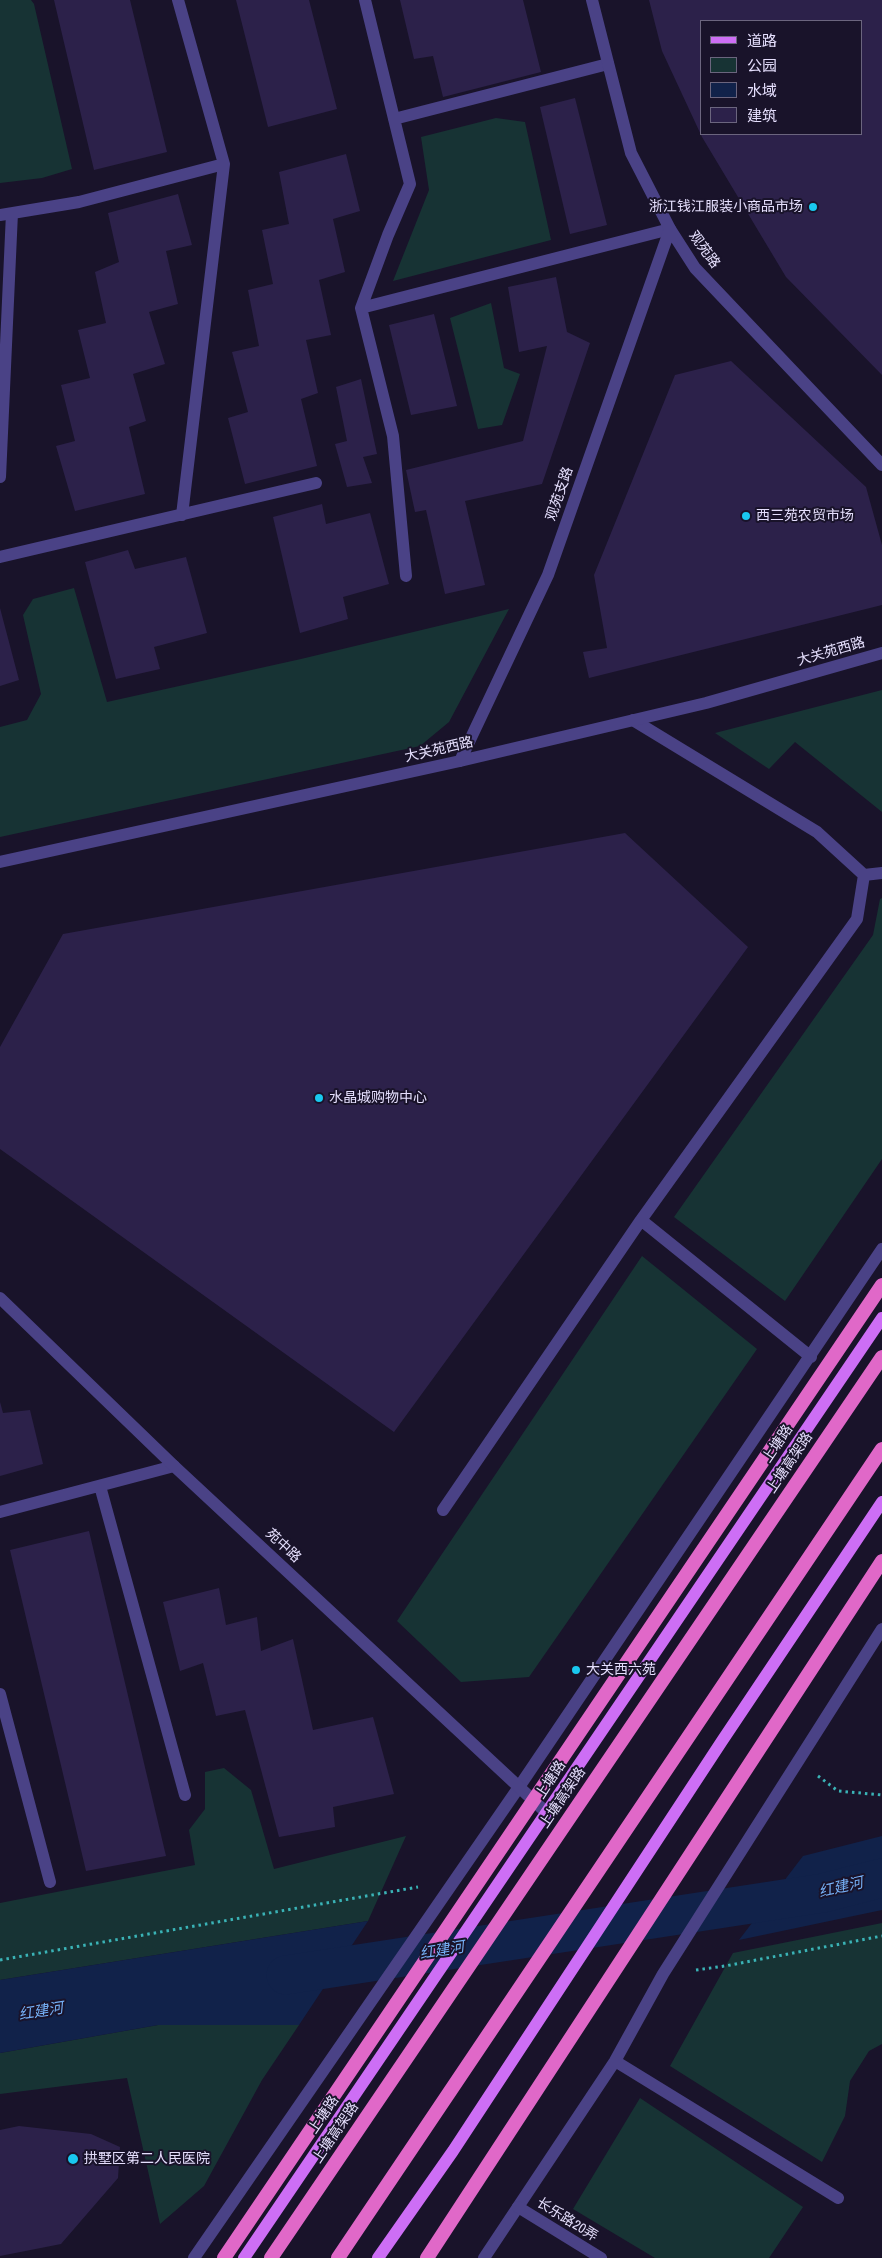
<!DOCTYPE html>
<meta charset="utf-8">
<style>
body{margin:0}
#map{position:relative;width:882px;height:2258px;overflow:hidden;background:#19132a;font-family:"Archivo Narrow","Noto Sans SC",sans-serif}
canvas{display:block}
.legend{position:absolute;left:700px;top:20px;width:162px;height:115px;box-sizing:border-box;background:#19132a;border:1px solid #6b657e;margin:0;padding:6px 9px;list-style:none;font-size:15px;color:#e5dffd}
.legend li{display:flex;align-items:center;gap:10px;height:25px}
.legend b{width:25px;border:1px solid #6b657e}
</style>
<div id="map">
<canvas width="882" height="2258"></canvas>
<ul class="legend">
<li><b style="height:6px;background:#cd6ef5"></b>道路</li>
<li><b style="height:14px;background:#173334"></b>公园</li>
<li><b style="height:14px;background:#11224a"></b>水域</li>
<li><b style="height:14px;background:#2c214a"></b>建筑</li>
</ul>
</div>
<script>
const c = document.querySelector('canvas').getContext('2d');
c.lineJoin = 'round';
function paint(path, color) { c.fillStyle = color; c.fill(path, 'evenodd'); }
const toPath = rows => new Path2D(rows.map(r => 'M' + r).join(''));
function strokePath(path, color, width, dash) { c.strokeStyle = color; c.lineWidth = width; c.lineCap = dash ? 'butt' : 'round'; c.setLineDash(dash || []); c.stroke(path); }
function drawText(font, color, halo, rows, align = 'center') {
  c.font = font + ' "Archivo Narrow","Noto Sans SC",sans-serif'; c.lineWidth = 4; c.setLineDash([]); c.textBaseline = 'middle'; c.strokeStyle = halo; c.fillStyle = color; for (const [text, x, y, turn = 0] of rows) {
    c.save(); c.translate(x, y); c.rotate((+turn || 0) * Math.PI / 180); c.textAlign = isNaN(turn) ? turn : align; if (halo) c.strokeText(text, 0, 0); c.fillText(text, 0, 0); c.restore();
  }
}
paint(toPath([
 [0,0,31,0,34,4,72,169,42,178,0,183],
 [496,118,525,122,551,240,393,281,429,190,421,137],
 [491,303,504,368,520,374,502,425,478,429,450,318],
 [74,588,107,702,301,659,509,609,449,722,420,746,0,837,0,727,27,720,41,694,23,615,33,599],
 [882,690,882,812,795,742,769,769,715,733],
 [882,898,882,1159,785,1301,674,1217,873,935,880,899],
 [642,1256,757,1349,529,1677,461,1682,397,1621],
 [224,1768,251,1790,274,1869,406,1836,368,1921,0,1980,0,1903,195,1865,189,1830,205,1809,205,1772],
 [882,1923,882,2044,869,2051,850,2081,845,2116,822,2162,670,2066,733,1953],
 [158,2025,299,2025,262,2080,204,2186,160,2224,127,2078,0,2094,0,2053],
 [640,2098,803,2207,769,2258,655,2258,573,2209]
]), '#173334');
paint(toPath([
 [882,1836,882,1910,739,1940,803,1856],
 [368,1921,299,2025,158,2025,0,2053,0,1980]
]), '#11224a');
strokePath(toPath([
 [286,1975,823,1893,882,1878]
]), '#11224a', 39);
paint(toPath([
 [54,0,130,0,167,152,94,170],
 [236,0,309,0,337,109,268,127],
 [400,0,523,0,541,72,443,97,433,56,414,59],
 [649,0,882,0,882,375,786,277,702,137,662,51],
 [701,21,861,21,861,134,701,134],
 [575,98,607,225,570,234,540,107],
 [346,154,360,211,333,219,345,272,319,280,331,335,306,340,318,393,301,399,317,466,245,484,228,418,248,412,232,352,259,346,248,290,273,284,262,230,289,224,279,172],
 [178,194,192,245,166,251,178,304,149,312,165,364,133,374,146,421,129,427,145,494,75,511,56,446,75,441,61,385,90,378,78,330,106,323,95,272,119,262,108,213],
 [556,277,567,332,590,343,542,484,465,501,485,585,445,594,426,510,415,512,406,470,523,441,547,346,519,352,508,287],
 [434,314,457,406,411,415,389,325],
 [731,361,866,487,882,545,882,605,589,678,583,652,607,648,594,575,675,375],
 [361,379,377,454,363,457,372,483,347,487,335,444,347,441,336,387],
 [322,504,326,524,370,513,389,584,343,597,348,619,300,633,273,517],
 [128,550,135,569,186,557,207,633,154,647,160,669,116,679,85,562],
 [0,608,19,680,0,686],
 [625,833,748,947,394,1432,0,1149,0,1047,63,934],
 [0,1402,3,1413,30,1410,43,1464,0,1476],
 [89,1531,166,1856,86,1871,10,1550],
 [219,1588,226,1625,257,1617,261,1651,293,1639,313,1730,373,1717,394,1794,333,1807,335,1827,279,1837,245,1710,216,1716,203,1663,180,1671,163,1602],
 [19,2126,91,2134,120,2147,118,2178,61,2244,0,2256,0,2130]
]), '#2c214a');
strokePath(toPath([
 [818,1776,838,1791,882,1795],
 [0,1960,418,1887],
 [696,1970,725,1966,882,1936]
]), '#3ab3b6', 3, [2.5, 4]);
strokePath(toPath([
 [178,0,224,164,182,515],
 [365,0,410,184,388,235,361,308,393,436,406,576],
 [394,119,608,64],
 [0,215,79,202,224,164],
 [361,308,670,229],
 [0,477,12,213],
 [0,557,316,483],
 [864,875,882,873],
 [641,1220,811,1357],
 [100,1486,185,1795],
 [443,1510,641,1220,857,919,864,875,817,832,633,720],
 [0,1512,174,1466],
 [0,1694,50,1882],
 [615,2061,838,2198],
 [194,2258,519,1787,882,1249],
 [484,2258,615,2061,663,1974,882,1629]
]), '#4a4286', 12);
strokePath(toPath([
 [592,0,631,153,670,229,695,268,882,465],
 [460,761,548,575,670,229],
 [0,862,460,761,706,703,882,653],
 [0,1298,174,1466,548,1814],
 [518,2207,601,2258]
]), '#4a4286', 12);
strokePath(toPath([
 [244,2258,882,1318],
 [378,2258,453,2151,722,1741,882,1502]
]), '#cd6ef5', 12);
strokePath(toPath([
 [271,2258,882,1357],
 [338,2258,882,1449],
 [427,2258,882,1561]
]), '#e068c8', 14);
strokePath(toPath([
 [224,2258,882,1285]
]), '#e068c8', 14);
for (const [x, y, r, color] of [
 [813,207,5,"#19c8ef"],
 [746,516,5,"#19c8ef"],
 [319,1098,5,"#19c8ef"],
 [576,1670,5,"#19c8ef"],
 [73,2159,6,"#19c8ef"]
]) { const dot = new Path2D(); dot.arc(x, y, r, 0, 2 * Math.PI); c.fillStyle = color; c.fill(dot); strokePath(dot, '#19132a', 2); }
drawText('14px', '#e5dffd', '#19132a', [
 ["浙江钱江服装小商品市场",803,207,"right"],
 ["西三苑农贸市场",756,516],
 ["水晶城购物中心",329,1098],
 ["大关西六苑",586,1670],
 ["拱墅区第二人民医院",84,2159]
], 'left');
drawText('14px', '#e5dffd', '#19132a', [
 ["观苑路",704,250,54],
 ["观苑支路",560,494,-71],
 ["大关苑西路",831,652,-16],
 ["大关苑西路",439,750,-13],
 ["上塘路",778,1444,-56],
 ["上塘高架路",790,1463,-56],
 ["苑中路",283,1546,43],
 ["上塘路",551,1780,-57],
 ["上塘高架路",563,1798,-56],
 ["上塘路",324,2115,-56],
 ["上塘高架路",336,2133,-56],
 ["长乐路20弄",567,2220,32]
]);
drawText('italic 15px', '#75aff5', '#19132a', [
 ["红建河",841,1888,-13],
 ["红建河",442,1951,-9],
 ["红建河",41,2012,-9]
]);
</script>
